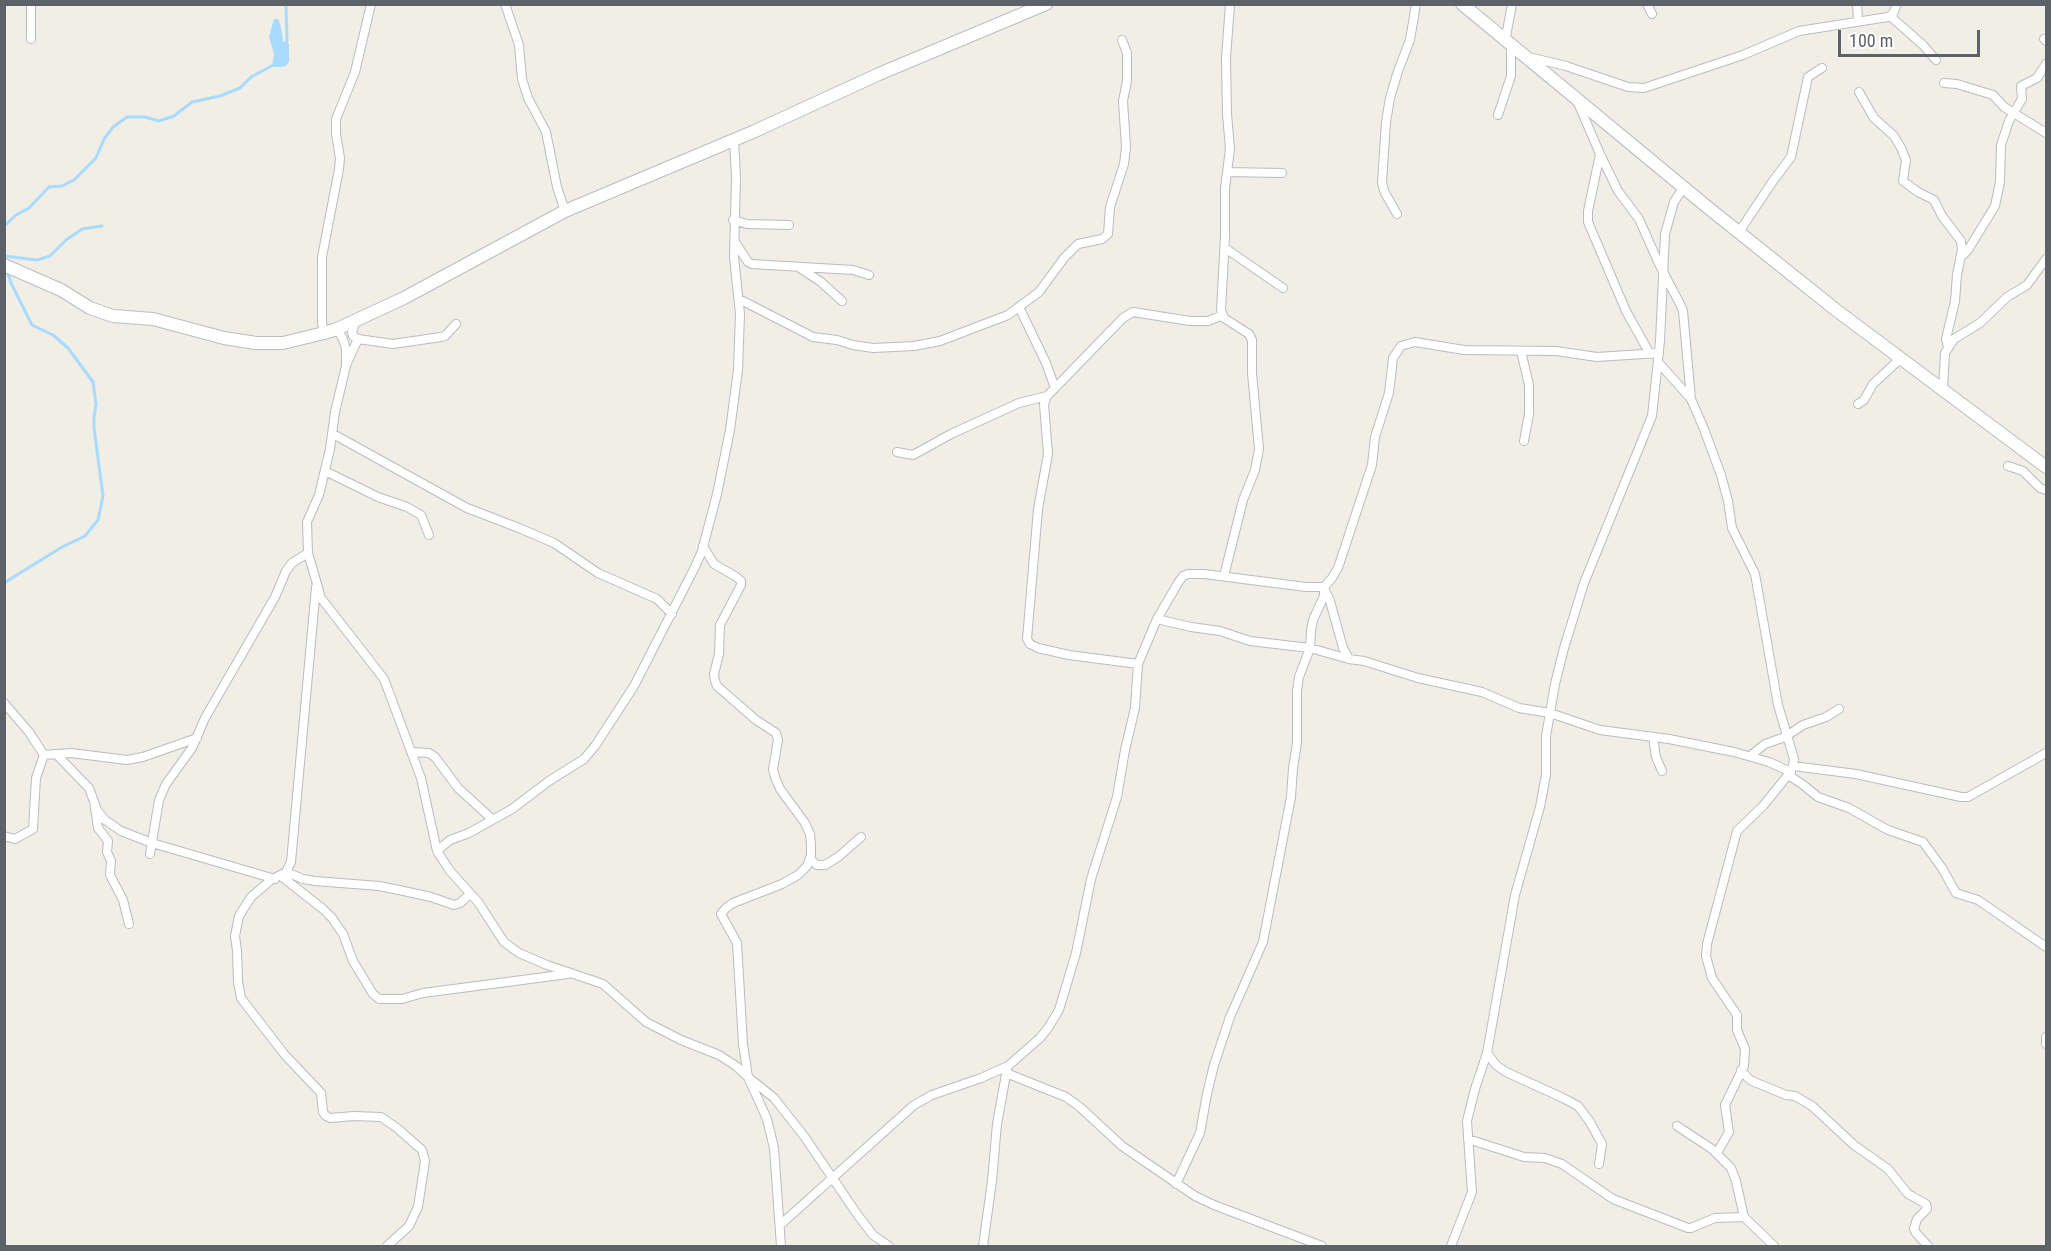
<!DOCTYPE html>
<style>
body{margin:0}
#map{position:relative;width:2051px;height:1251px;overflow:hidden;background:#f1eee6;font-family:"Roboto Condensed",sans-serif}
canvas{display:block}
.frame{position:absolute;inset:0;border:6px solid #5d6268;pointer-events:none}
.scale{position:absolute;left:1838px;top:30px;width:142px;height:27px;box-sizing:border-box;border:3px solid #5d6268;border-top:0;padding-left:8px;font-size:18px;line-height:21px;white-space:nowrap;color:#5d6268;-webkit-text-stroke:4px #fff;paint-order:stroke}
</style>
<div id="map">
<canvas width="2051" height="1251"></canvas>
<div class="frame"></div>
<div class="scale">100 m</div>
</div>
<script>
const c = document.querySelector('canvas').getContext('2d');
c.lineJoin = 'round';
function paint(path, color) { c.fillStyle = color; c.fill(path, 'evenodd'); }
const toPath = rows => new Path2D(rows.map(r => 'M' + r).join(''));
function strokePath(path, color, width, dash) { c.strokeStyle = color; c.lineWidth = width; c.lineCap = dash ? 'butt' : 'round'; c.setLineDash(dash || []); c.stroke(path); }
paint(toPath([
 [274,19,278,19,281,27,283,41,289,44,289,62,286,66,281,67,272,67,274,54,269,37]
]), '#a8dbff');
strokePath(toPath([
 [285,46,287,41,286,4],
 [4,226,16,215,29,208,49,187,62,186,74,180,96,158,104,139,113,127,127,117,145,117,159,121,174,116,192,102,220,96,240,88,251,77,275,64],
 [4,256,37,260,50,256,66,240,82,229,102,226],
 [4,583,62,547,85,536,98,520,103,496,94,428,94,417,96,404,93,382,68,348,53,335,32,325,11,283,7,270]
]), '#a8dbff', 3);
const street = toPath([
 [31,4,31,39],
 [505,4,519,45,522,79,528,98,546,132,557,187,565,211],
 [1647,4,1652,14],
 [1857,4,1858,21],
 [1890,16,1923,45,1936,60],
 [2044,39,2046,41],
 [1505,42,1512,4],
 [1529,57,1566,66,1628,87,1644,88,1743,55,1799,31,1888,17,1893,14,1897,4],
 [1944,83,1957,84,1993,95,2004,107,2046,133],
 [1859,92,1874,118,1894,136,1901,148,1906,160,1903,181,1918,192,1934,200,1942,216,1961,241,1962,250,1957,275,1955,301,1946,339,1948,347],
 [1578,103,1600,154,1588,211,1588,222,1626,311,1650,354],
 [1498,115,1511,76,1511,46],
 [1600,154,1618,191,1639,219,1659,264,1680,304,1683,311,1691,399],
 [1227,172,1282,173],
 [1397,214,1385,193,1382,183,1386,122,1390,98,1398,71,1410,40,1416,4],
 [733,220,747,224,789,225],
 [1739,232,1773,181,1791,157,1808,77,1822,68],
 [735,242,748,262,752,264,853,270,869,275],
 [1225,248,1283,288],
 [1960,258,1968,250,1995,206,2000,182,2001,145,2009,121,2022,99,2021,86,2037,78,2046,64],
 [800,268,821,282,842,301],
 [739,299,813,337,837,340,853,345,873,348,914,346,940,341,1008,315,1039,292,1064,258,1078,244,1102,239,1108,234,1110,207,1124,164,1126,147,1123,101,1127,81,1127,53,1122,40],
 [1019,307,1046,363,1055,388],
 [356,320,352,332,353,336,358,339,393,344,441,337,445,336,456,324],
 [337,329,343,339,346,349,346,366,335,412,330,449,319,495,307,522,308,553,321,598,384,679,421,778,437,851,450,871,478,902,504,942,519,953,547,965,603,984,646,1022,681,1040,719,1055,736,1066,748,1077,767,1119,774,1148,781,1246],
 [324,333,322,323,322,257,339,169,340,158,336,134,336,119,355,72,371,4],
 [1521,351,1529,385,1529,414,1524,441],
 [1658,362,1691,399,1704,429,1721,475,1728,501,1732,528,1755,574,1778,705,1794,759,1793,766,1788,775,1763,806,1737,831,1707,944,1706,956,1712,978,1737,1015,1737,1030,1745,1049,1744,1066,1725,1105,1729,1132,1717,1153],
 [347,363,358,339],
 [1943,389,1945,353,1954,339,1980,323,2007,297,2027,285,2046,259],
 [1858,404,1864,400,1873,384,1901,358],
 [333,434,467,508,519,528,554,543,598,573,657,599,672,614],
 [897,452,913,455,951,434,1019,403,1047,396],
 [2008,466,2023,471,2040,488,2046,490],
 [325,471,378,497,407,507,421,515,429,535],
 [703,546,714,564,735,576,741,581,741,585,720,625,719,654,714,674,715,681,717,686,756,720,776,733,778,740,773,769,775,777,780,789,805,823,810,834,811,845,811,855,807,866,798,875,782,884,733,903,726,908,721,914,737,943,743,1044,748,1077,774,1098,804,1136,857,1214,873,1235,889,1246],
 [1224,576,1243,500,1255,470,1259,449,1252,373,1252,340,1249,334,1224,318,1221,310,1225,237,1225,188,1230,149,1227,114,1226,58,1230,4],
 [316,587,291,862,286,872,271,880,251,897,239,916,235,936,237,951,238,982,241,998,247,1006,285,1055,321,1093,323,1112,326,1116,330,1118,354,1116,381,1117,397,1128,422,1150,425,1161,418,1207,409,1226,387,1246],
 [1325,590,1330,601,1343,648,1349,659],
 [1157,619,1191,627,1220,631,1250,641,1310,648,1349,659,1364,661,1418,678,1482,692,1519,708,1550,713,1600,730,1669,739,1734,752,1769,762,1791,772],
 [1138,664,1069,655,1038,648,1030,644,1027,639,1038,509,1048,454,1044,404,1047,396,1055,388,1123,318,1133,312,1190,321,1208,321,1223,315],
 [4,703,29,732,44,755],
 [1653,737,1656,757,1662,771],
 [412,752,429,753,435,757,458,788,492,819],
 [56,754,89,788,97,810,105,820,121,831,152,843,275,879],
 [1750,756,1765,744,1785,737,1803,725,1826,717,1839,709],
 [1793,766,1856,774,1961,797,1968,797,2046,753],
 [1788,775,1802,784,1818,797,1849,808,1888,830,1923,842,1942,868,1956,893,1978,900,2046,947],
 [95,808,98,828,108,841,107,852,111,861,110,875,123,900,129,924],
 [4,836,15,839,33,829,36,778,44,755,71,753,127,760,143,757,197,738],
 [437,851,450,840,469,833,512,809,549,781,584,759,595,746,634,686,695,567,702,551,717,494,730,430,738,370,740,314,734,257,736,177,734,140],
 [150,854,159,800,166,784,192,748,205,718,275,597,286,571,292,563,308,553],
 [810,859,817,865,825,865,838,857,861,837],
 [286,872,303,879,315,881,379,886,399,890,431,897,454,905,460,903,470,894],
 [281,876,323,909,332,918,343,934,353,961,373,994,379,999,402,999,423,993,568,974],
 [2046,1037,2046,1044],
 [1487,1053,1496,1065,1506,1072,1563,1098,1578,1106,1590,1122,1602,1144,1599,1164],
 [1741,1070,1748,1078,1752,1081,1786,1095,1795,1096,1812,1106,1854,1145,1888,1169,1908,1194,1926,1204,1927,1209,1917,1219,1914,1229,1916,1233,1928,1246],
 [1006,1073,1066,1097,1081,1108,1122,1146,1195,1196,1214,1205,1322,1246],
 [1677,1126,1712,1149,1731,1168,1736,1181,1744,1217,1774,1246],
 [1468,1139,1524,1157,1545,1158,1562,1164,1613,1199,1688,1228,1691,1228,1715,1218,1744,1217],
 [1176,1184,1200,1133,1207,1094,1214,1065,1230,1017,1263,942,1291,797,1293,768,1297,743,1297,691,1299,677,1310,648,1311,631,1313,620,1324,596,1324,587],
 [780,1225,914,1105,932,1095,981,1078,1008,1066,1040,1038,1048,1028,1059,1010,1076,953,1091,879,1117,797,1125,750,1135,708,1138,664,1157,619,1178,583,1183,576,1188,574,1204,574,1306,587,1324,587,1332,578,1338,568,1372,465,1375,437,1389,393,1393,358,1401,346,1415,342,1464,350,1556,351,1597,357,1659,353],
 [983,1246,992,1181,997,1124,1007,1069],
 [1451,1246,1472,1192,1467,1121,1475,1089,1487,1053,1515,895,1540,807,1546,775,1546,736,1555,684,1564,648,1584,583,1652,416,1660,341,1665,234,1674,202,1684,187]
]);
const secondary = toPath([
 [1462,4,1706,206,1836,310,2046,467],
 [4,265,61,290,90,308,113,316,153,319,224,338,256,343,283,343,324,333,337,329,404,298,565,211,755,131,879,74,1046,4]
]);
strokePath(street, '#b9bcc1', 10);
strokePath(secondary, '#b9bdc3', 14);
strokePath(street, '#fff', 8);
strokePath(secondary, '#fff', 12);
</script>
